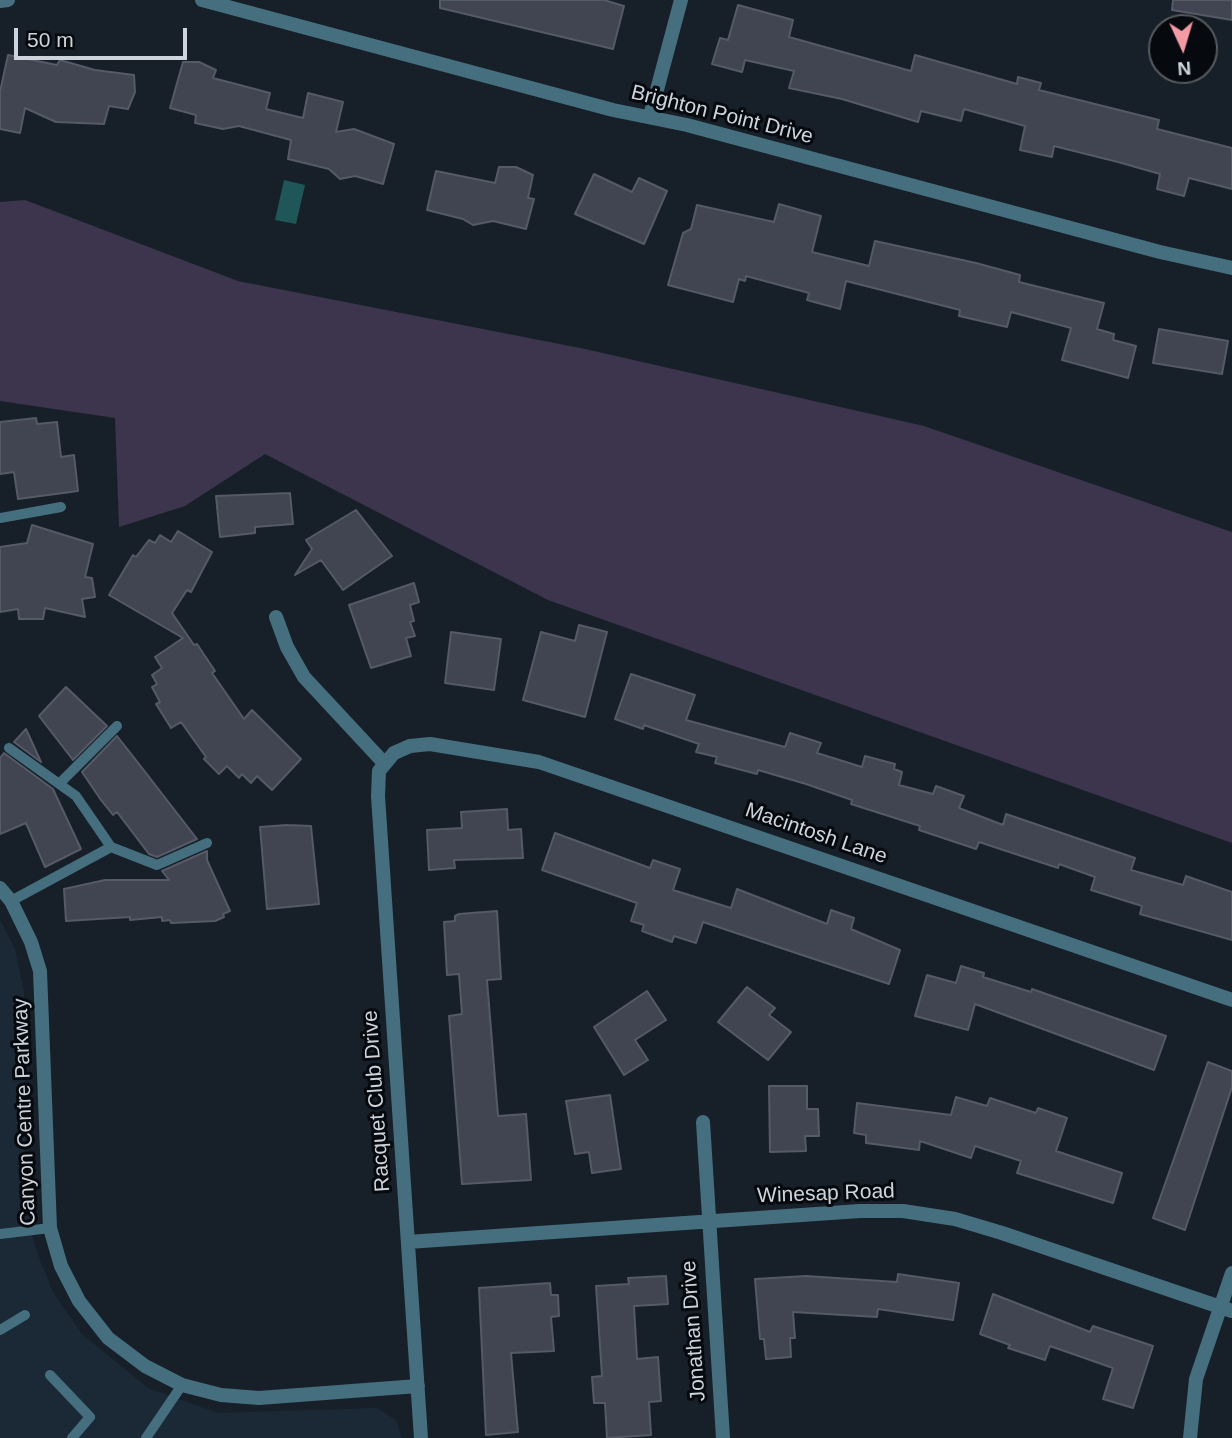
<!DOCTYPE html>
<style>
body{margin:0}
#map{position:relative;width:1232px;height:1438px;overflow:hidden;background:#172029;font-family:Arial,sans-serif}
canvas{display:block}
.north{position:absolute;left:1148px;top:14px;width:70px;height:70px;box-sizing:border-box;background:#06090d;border:2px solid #565a5f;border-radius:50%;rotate:176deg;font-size:19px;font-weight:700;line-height:28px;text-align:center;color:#ced4db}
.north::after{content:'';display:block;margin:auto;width:24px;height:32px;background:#f49aa4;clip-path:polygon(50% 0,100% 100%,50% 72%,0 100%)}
.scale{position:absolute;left:14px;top:28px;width:173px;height:32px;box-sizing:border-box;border:4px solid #ced4db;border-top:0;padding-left:9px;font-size:21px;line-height:24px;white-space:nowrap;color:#ced4db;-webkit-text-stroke:5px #06090d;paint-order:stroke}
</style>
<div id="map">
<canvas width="1232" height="1438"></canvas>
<div class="north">N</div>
<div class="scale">50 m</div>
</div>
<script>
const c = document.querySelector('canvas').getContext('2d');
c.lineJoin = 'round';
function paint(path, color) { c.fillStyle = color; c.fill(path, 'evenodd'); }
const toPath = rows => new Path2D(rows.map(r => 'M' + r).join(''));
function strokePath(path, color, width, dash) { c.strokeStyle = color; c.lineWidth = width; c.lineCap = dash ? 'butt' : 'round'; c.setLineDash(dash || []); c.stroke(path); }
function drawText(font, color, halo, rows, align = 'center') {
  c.font = font + ' Arial,sans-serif'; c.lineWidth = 6; c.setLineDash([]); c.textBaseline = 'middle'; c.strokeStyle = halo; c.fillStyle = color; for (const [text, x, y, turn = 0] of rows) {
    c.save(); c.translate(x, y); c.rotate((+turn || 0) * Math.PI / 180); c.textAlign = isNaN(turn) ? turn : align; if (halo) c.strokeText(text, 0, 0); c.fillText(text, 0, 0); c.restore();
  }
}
paint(toPath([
 [0,920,15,949,24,992,26,1205,36,1250,54,1294,83,1335,148,1388,218,1413,377,1408,396,1420,402,1438,0,1438]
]), '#1b2937');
paint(toPath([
 [25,200,238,281,585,349,924,426,1232,532,1232,843,548,600,265,454,185,506,119,527,115,418,0,401,0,202]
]), '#3c354d');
paint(toPath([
 [284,180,305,185,296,224,275,220]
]), '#1f5658');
const building = toPath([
 [440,0,604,0,624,6,613,49,440,8,440,0],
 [1173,0,1232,0,1232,20,1172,10,1173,0],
 [738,5,793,20,789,37,911,71,915,55,1017,84,1018,77,1041,83,1039,90,1159,120,1157,129,1232,148,1232,189,1189,178,1184,196,1157,189,1160,174,1118,162,1054,146,1052,157,1020,150,1025,126,964,109,961,121,921,111,918,122,842,99,789,88,794,71,745,60,742,72,712,64,720,38,728,40,738,5],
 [8,55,57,65,60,60,95,70,134,75,135,92,128,109,109,106,104,124,56,122,25,108,20,133,0,129,0,92,8,55],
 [183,62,199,62,216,70,213,78,270,93,266,109,303,118,308,93,343,102,336,132,354,129,394,144,383,184,355,176,340,179,329,169,288,159,291,140,239,126,223,129,195,123,196,115,170,108,183,62],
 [499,167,516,167,533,175,528,198,534,199,526,229,493,221,473,225,463,219,427,210,436,171,495,183,499,167],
 [594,174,632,192,639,178,667,191,644,244,575,214,594,174],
 [779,204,821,216,812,252,869,266,875,241,976,263,1020,275,1019,282,1104,303,1097,329,1114,334,1113,340,1136,346,1128,378,1062,360,1071,328,1011,312,1007,327,959,316,960,310,846,281,840,309,807,300,809,293,746,276,745,281,739,279,733,302,668,285,683,233,691,229,697,205,774,222,779,204],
 [1159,329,1228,341,1222,374,1153,363,1159,329],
 [36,418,37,424,57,422,61,457,74,455,78,491,18,499,14,472,0,474,0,422,36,418],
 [290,493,293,524,255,527,255,533,220,537,216,496,290,493],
 [356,510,392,556,343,590,321,560,295,575,312,549,306,540,356,510],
 [32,525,93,544,85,577,92,578,95,597,82,599,85,617,45,608,43,619,19,619,18,609,0,612,0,547,27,543,32,525],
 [178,531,212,552,191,592,187,590,172,613,194,645,197,644,215,671,212,673,244,719,252,710,301,759,272,790,257,776,251,783,242,774,239,778,227,766,219,774,204,759,206,757,181,722,171,728,156,704,160,702,152,687,157,684,152,675,162,668,155,657,183,638,109,595,133,555,136,557,149,540,155,543,160,535,171,542,178,531],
 [414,583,419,602,410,605,414,621,410,622,415,636,406,638,411,656,371,668,349,605,414,583],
 [579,625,607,632,585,717,523,700,541,632,575,641,579,625],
 [451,632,501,639,494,690,445,683,451,632],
 [631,674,695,695,686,720,785,747,790,733,821,743,817,753,862,767,865,756,895,764,894,769,902,772,899,785,933,794,936,786,964,796,959,808,1003,825,1006,814,1135,858,1131,870,1183,885,1186,876,1232,892,1232,940,1140,914,1142,906,1091,890,1095,877,1059,864,1058,868,979,842,976,849,919,830,920,826,851,804,852,800,806,784,758,770,757,774,715,763,717,757,696,752,699,744,644,725,643,729,615,719,631,674],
 [66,687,107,726,73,760,39,716,66,687],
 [26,729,41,762,14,742,26,729],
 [117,736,139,764,197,839,157,857,149,854,117,812,113,815,101,800,82,772,117,736],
 [4,753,53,789,81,849,45,867,26,823,0,834,0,758,4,753],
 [507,809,508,830,521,829,523,858,454,860,455,868,429,870,427,830,462,828,461,812,507,809],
 [287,825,311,826,319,904,267,909,260,827,287,825],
 [555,833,650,868,653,860,680,869,673,890,731,908,737,889,827,924,831,910,854,918,851,929,900,950,889,984,703,922,696,943,674,936,672,942,642,931,644,925,631,921,637,903,542,870,555,833],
 [207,851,207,860,230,911,223,914,224,917,215,921,171,923,170,920,162,921,162,917,130,920,130,917,66,921,64,889,105,880,169,880,162,871,207,851],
 [497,911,501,979,487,980,498,1116,526,1114,531,1180,462,1184,449,1016,462,1014,459,974,447,975,444,922,455,921,455,916,459,914,497,911],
 [961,966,984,973,983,977,1031,992,1032,989,1166,1036,1154,1070,975,1004,968,1030,915,1016,927,975,956,983,961,966],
 [747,987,775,1008,769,1015,791,1032,768,1060,718,1022,747,987],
 [647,991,666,1020,635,1040,648,1060,624,1075,594,1027,647,991],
 [1208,1062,1232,1071,1232,1087,1185,1230,1153,1218,1208,1062],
 [769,1086,807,1086,807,1109,818,1109,819,1136,805,1136,806,1151,770,1152,769,1086],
 [610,1095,621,1169,592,1173,589,1152,575,1154,566,1101,610,1095],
 [956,1097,987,1106,990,1098,1036,1113,1038,1108,1067,1118,1056,1151,1122,1173,1113,1203,1017,1173,1021,1161,975,1146,971,1158,920,1141,919,1150,866,1143,866,1135,854,1133,857,1103,951,1115,956,1097],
 [898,1274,959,1283,953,1320,878,1309,877,1317,793,1312,795,1338,790,1338,791,1357,766,1359,764,1339,760,1339,755,1279,806,1276,897,1282,898,1274],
 [666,1276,668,1304,634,1306,637,1359,658,1357,661,1401,649,1402,651,1435,607,1438,605,1403,594,1403,592,1377,602,1376,596,1286,629,1284,628,1278,666,1276],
 [550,1283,551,1295,558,1295,559,1316,551,1317,554,1351,511,1353,518,1432,486,1435,479,1288,550,1283],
 [993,1294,1090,1332,1093,1326,1153,1346,1133,1408,1103,1399,1113,1368,1050,1346,1045,1360,1008,1348,1010,1345,980,1334,993,1294]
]);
paint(building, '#414451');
strokePath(building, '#565966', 2);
strokePath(toPath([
 [0,518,61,507],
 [9,748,76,796,111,847,11,901],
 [59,784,117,726],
 [111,847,157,865,207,843],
 [0,1234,50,1228],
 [0,1330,25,1315],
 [50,1375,90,1417,72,1438],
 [146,1438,182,1385]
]), '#456f7e', 10);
strokePath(toPath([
 [202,0,613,110,687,125,1160,252,1232,268],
 [0,1,8,0],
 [650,116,681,0],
 [276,617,287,647,304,677,384,763],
 [0,888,11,901,31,942,40,971,50,1228,61,1266,79,1301,108,1338,145,1366,182,1385,221,1395,259,1398,418,1386],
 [703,1122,723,1438],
 [408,1242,860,1211,903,1211,955,1219,1002,1233,1232,1311],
 [421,1438,378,796,379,771,394,753,410,746,430,744,539,762,1232,1000],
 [1190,1438,1196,1379,1232,1273]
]), '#456f7e', 14);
drawText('21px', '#ced4db', '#06090d', [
 ["Brighton Point Drive",722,115,14],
 ["Macintosh Lane",816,834,19],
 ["Racquet Club Drive",377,1101,-94],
 ["Canyon Centre Parkway",25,1112,-92],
 ["Winesap Road",826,1194,-2],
 ["Jonathan Drive",694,1331,-94]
]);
</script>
